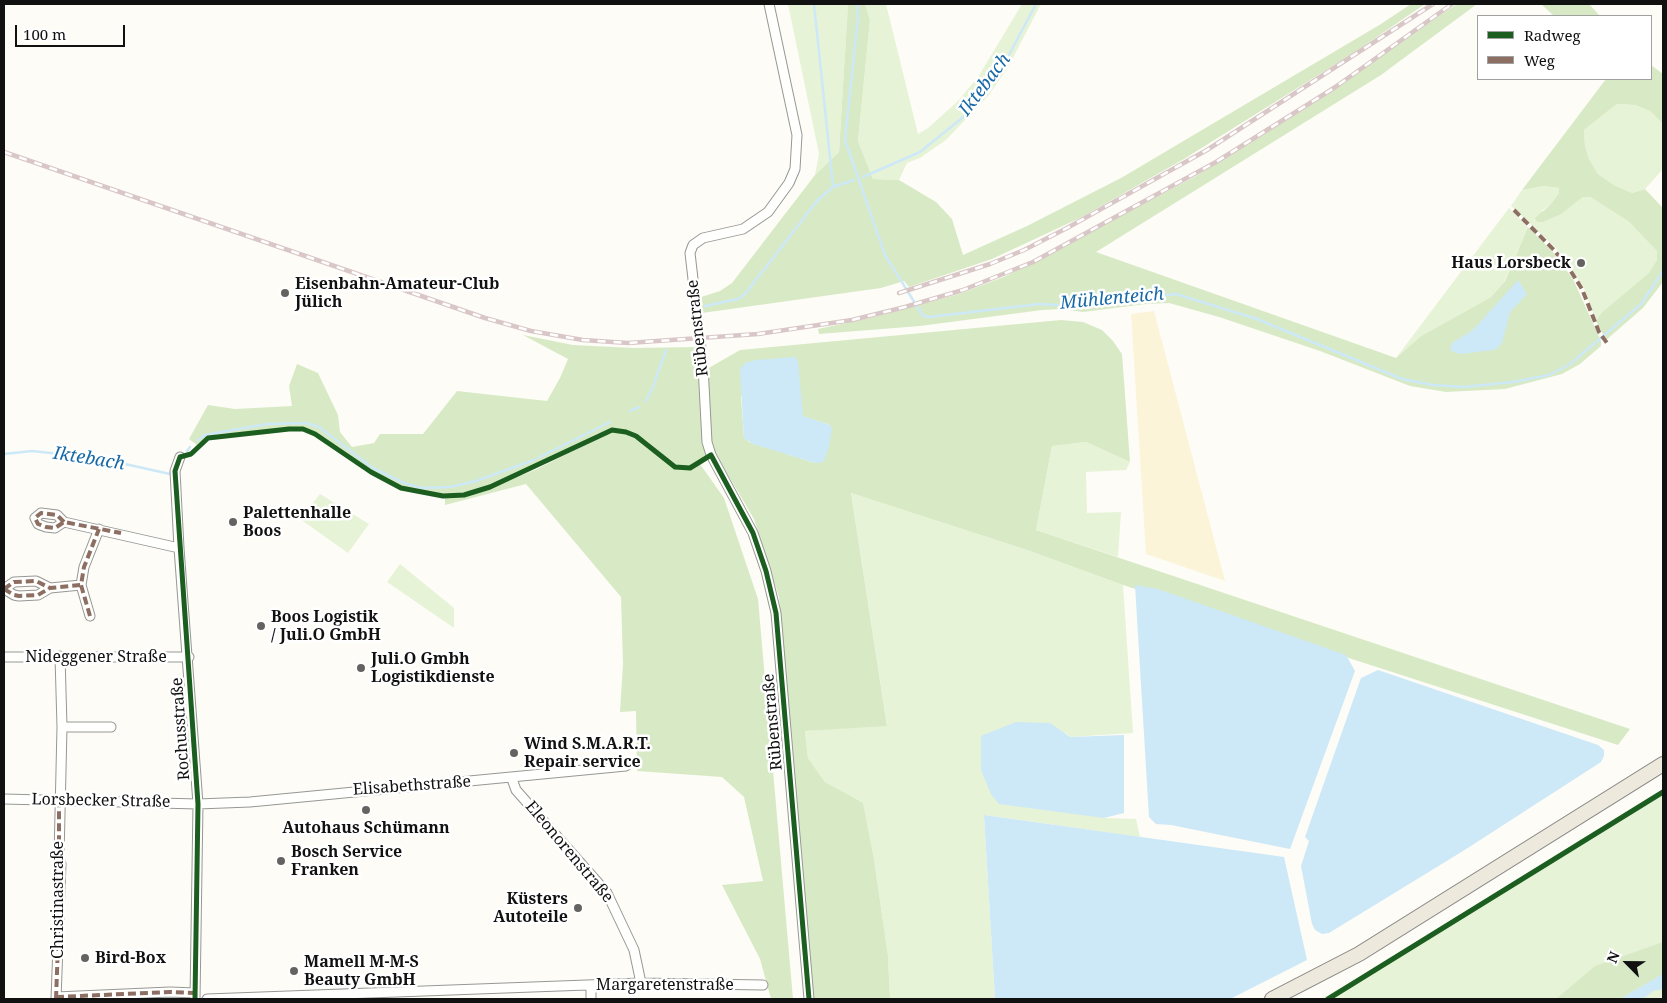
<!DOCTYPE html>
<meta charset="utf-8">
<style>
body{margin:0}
#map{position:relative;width:1667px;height:1003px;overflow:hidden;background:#fdfcf7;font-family:"Noto Serif",serif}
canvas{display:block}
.frame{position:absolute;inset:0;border:5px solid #111;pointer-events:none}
.legend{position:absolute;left:1477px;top:15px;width:175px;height:65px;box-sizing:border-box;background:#fff;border:1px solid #a0a0a0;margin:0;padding:6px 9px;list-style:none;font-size:15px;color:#111}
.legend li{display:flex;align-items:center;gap:10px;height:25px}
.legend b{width:25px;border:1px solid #a0a0a0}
.north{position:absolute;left:1602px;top:938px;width:50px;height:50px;-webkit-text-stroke:4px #fff;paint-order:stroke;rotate:293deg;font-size:14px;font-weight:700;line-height:20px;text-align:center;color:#111}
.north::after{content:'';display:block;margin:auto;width:18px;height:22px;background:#111;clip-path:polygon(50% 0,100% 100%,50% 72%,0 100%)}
.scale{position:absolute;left:15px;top:25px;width:110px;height:22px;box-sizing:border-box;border:2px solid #111;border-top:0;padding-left:6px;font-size:15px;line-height:18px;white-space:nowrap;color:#111;-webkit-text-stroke:4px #fff;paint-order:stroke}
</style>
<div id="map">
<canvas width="1667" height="1003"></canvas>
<div class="frame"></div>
<ul class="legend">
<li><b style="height:6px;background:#1b5e20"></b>Radweg</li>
<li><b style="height:6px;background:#8d6e63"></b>Weg</li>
</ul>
<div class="north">N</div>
<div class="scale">100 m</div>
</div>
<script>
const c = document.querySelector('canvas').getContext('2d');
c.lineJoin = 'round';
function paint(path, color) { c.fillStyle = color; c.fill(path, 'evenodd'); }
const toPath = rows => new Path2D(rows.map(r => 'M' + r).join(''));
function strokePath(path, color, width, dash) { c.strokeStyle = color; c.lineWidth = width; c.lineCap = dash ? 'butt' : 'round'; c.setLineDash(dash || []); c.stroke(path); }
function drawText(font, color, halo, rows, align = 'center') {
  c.font = font + ' "Noto Serif",serif'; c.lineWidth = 5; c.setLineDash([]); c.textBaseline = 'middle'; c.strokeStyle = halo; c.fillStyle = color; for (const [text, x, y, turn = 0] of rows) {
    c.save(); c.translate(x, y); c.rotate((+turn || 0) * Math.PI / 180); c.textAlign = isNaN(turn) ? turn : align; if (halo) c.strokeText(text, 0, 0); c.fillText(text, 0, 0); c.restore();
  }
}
paint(toPath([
 [788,4,848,4,839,152,815,175,819,154],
 [865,4,886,4,918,134,928,128,957,102,978,77,1022,4,1041,4,1007,69,988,96,946,140,920,158,907,163,899,180,873,179,858,141,870,20],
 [1617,104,1635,105,1650,111,1663,124,1663,169,1645,189,1632,193,1614,185,1598,174,1589,159,1585,146,1584,130],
 [1544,186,1559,188,1559,193,1550,205,1540,212,1575,203,1583,197,1590,197,1628,221,1657,251,1657,260,1649,274,1601,313,1596,321,1584,288,1571,268,1555,247,1511,206,1522,190],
 [1509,208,1528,227,1504,282,1491,297,1421,336,1396,358],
 [1086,442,1130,462,1126,470,1086,472,1087,513,1121,512,1118,557,1036,530,1052,446],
 [851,493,1027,550,1123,585,1133,733,1070,737,1065,732,1104,818,1136,819,1140,837,984,815,995,999,890,999,888,956,874,859,863,804,825,782,808,758,805,731,887,725],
 [320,494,369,524,348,553,300,519],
 [400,564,454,608,454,628,387,582],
 [1663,793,1663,999,1321,999,1435,934,1580,840]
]), '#e7f3d7');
paint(toPath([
 [848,4,865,4,870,20,858,141,873,179,899,180,936,202,952,219,963,255,1027,226,1121,178,1381,24,1411,4,1425,4,1355,52,1184,159,1082,217,992,259,909,287,904,281,881,288,702,313,701,297,720,291,732,283,815,175,839,152],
 [1457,4,1477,4,1381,75,1096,252,1396,358,1421,336,1491,297,1505,281,1528,227,1553,252,1573,279,1601,341,1601,346,1580,364,1562,374,1505,389,1446,392,1410,386,1320,351,1219,317,1169,303,1146,304,1083,312,1061,309,1042,310,920,326,819,334,818,329,870,318,959,294,1006,276,1196,176],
 [1541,4,1592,4,1590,5,1600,16,1554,16],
 [1651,65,1663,74,1663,124,1650,111,1635,105,1617,104,1584,130,1585,146,1589,159,1598,174,1614,185,1632,193,1645,189,1663,208,1663,282,1643,308,1606,340,1596,321,1601,313,1649,273,1657,260,1657,251,1628,221,1590,197,1583,197,1561,214,1543,222,1537,222,1535,218,1550,205,1559,193,1559,188,1544,186,1522,190,1606,79,1651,79],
 [1061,320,1083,322,1102,330,1113,341,1122,354,1130,462,1086,442,1052,446,1036,530,1630,729,1618,745,1123,585,1027,550,851,493,887,726,805,731,808,758,825,782,863,803,874,859,888,956,890,999,814,999,779,597,754,519,711,446,707,369,740,350],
 [741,396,830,425,815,463,749,442,744,437],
 [523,335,573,345,634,348,696,347,702,428,706,455,689,467,681,468,673,464,648,442,637,435,627,430,612,429,597,434,529,469,477,490,464,494,443,494,412,490,386,480,324,437,300,428,218,434,207,437,197,445,189,439,208,405,235,409,292,406,289,386,297,364,318,373,338,415,340,432,352,447,374,443,380,434,423,434,457,391,547,401,560,378,568,359],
 [612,431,619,431,636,437,674,468,689,470,700,464,724,498,758,599,793,999,771,999,760,959,722,885,763,881,744,797,722,777,637,771,636,711,620,712,623,664,621,597,526,484,445,505,445,498,464,496,490,488,537,469],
 [1663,942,1663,976,1661,975,1620,999,1556,999,1595,966]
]), '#d8eac5');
paint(toPath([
 [1154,311,1225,581,1146,554,1131,314]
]), '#fcf4d9');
paint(toPath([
 [1518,280,1527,294,1510,312,1502,343,1495,350,1459,354,1450,350,1452,343,1473,330],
 [795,357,798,361,803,416,830,425,832,429,829,447,824,461,819,463,815,463,753,444,744,438,740,369,745,363,755,360],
 [1135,585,1158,589,1346,655,1355,671,1290,849,1171,825,1156,824,1149,817],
 [1378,670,1598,745,1604,750,1604,756,1601,762,1463,851,1329,933,1322,934,1315,930,1312,924,1301,866,1309,841,1305,837,1361,678],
 [1016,722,1050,723,1070,737,1124,735,1124,813,1104,818,999,804,991,794,981,770,981,736],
 [984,815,1284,857,1307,960,1230,999,995,999],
 [1661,975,1663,976,1663,989,1653,991,1643,999,1620,999]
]), '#cde8f7');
strokePath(toPath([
 [814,4,833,186],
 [857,4,858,17,845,140,885,255,923,316,929,317,1040,304,1076,306,1176,294,1257,319,1402,379,1433,385,1463,387,1513,382,1549,375,1570,364,1641,304,1663,271],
 [863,177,920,152,967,114,1002,68,1036,4],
 [705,306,738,299,745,294,817,201,833,187,854,180],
 [655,381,666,350],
 [646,401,655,383],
 [630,411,639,407],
 [198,440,205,435,267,424,306,423,319,427,373,468,404,483,422,488,450,487,476,481,534,460],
 [187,451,190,447],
 [4,454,32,451,98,458,170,474,171,472],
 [538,458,610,422]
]), '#cde8f7', 2.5);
const street = toPath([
 [769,4,797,135,795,169,789,183,768,212,743,229,703,238,693,245,690,253,703,366,707,442,711,455,753,533,766,571,776,613,809,999],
 [180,457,175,471,179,548,198,804,195,999],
 [64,522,57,515,41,513,35,518,38,524,46,527,55,528,64,522,179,548],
 [4,589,14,595,19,596,38,595,50,588,81,585],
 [4,589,14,582,36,581,50,588],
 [90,616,81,585,84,567,99,529],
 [4,657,189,657],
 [62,727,111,727],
 [512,779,516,790,607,893,634,950,641,983],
 [4,799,198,804,250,802,626,766],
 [56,997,170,992,195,993],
 [56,999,61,864,59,857,62,727,60,656],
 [207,999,641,983,763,985],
 [591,999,591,985]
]);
const primary = toPath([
 [1272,999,1359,954,1663,764]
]);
strokePath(street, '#979795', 11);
strokePath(primary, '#858482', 16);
strokePath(street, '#fffffe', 9);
strokePath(primary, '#ede9dc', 14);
const rail = toPath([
 [4,152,485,318,531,331,583,340,628,343,758,334,852,320,905,307,963,290,1033,262,1216,162,1334,88,1452,4],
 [899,293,990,264,1024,250,1067,228,1207,150,1433,4]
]);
strokePath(rail, '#d9c6c7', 4.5);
strokePath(rail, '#fff', 2.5, [8]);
strokePath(toPath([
 [1514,210,1554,250,1570,270,1582,289,1599,332,1607,343],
 [64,522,57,515,41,513,35,518,38,524,46,527,55,528,64,522,121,533],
 [4,589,14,595,19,596,38,595,50,588,81,585],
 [4,589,14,582,36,581,50,588],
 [90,616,81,585,84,567,99,529],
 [56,997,170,992,195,993],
 [56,999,61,864,59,857,59,800]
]), '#8d6e63', 4, [8, 4]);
strokePath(toPath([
 [195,999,198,804,175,471,180,457,191,454,208,438,289,429,303,429,315,434,371,472,401,488,443,496,464,495,490,487,612,430,626,432,636,436,675,467,690,468,711,455,753,533,766,571,776,613,809,999],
 [1328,999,1663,792]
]), '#1b5e20', 5);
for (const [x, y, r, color] of [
 [1581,263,5,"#646362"],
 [285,293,5,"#646362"],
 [233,522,5,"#646362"],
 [261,626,5,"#646362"],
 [361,668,5,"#646362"],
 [514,753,5,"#646362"],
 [366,810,5,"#646362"],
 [281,861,5,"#646362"],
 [578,908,5,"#646362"],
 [85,958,5,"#646362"],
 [294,971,5,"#646362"]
]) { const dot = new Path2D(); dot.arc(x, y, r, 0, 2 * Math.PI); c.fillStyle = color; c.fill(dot); strokePath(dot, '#fff', 2); }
drawText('bold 16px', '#111', '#fff', [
 ["Haus Lorsbeck",1571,263,"right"],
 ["Eisenbahn-Amateur-Club",295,284],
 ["Jülich",295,302],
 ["Palettenhalle",243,513],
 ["Boos",243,531],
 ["Boos Logistik",271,617],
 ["/ Juli.O GmbH",271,635],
 ["Juli.O Gmbh",371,659],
 ["Logistikdienste",371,677],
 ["Wind S.M.A.R.T.",524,744],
 ["Repair service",524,762],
 ["Autohaus Schümann",366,828,"center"],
 ["Bosch Service",291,852],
 ["Franken",291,870],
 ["Küsters",568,899,"right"],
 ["Autoteile",568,917,"right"],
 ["Bird-Box",95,958],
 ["Mamell M-M-S",304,962],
 ["Beauty GmbH",304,980]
], 'left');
drawText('16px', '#111', '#fff', [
 ["Rübenstraße",698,328,-96],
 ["Nideggener Straße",96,657],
 ["Rübenstraße",773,722,-95],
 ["Rochusstraße",181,729,-94],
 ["Elisabethstraße",412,786,-4],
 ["Lorsbecker Straße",101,801,1],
 ["Eleonorenstraße",569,852,50],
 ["Christinastraße",58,900,-90],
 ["Margaretenstraße",665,985]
]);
drawText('italic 18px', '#1768a6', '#fff', [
 ["Iktebach",985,85,-53],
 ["Mühlenteich",1112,299,-5],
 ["Iktebach",89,459,9]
]);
</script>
